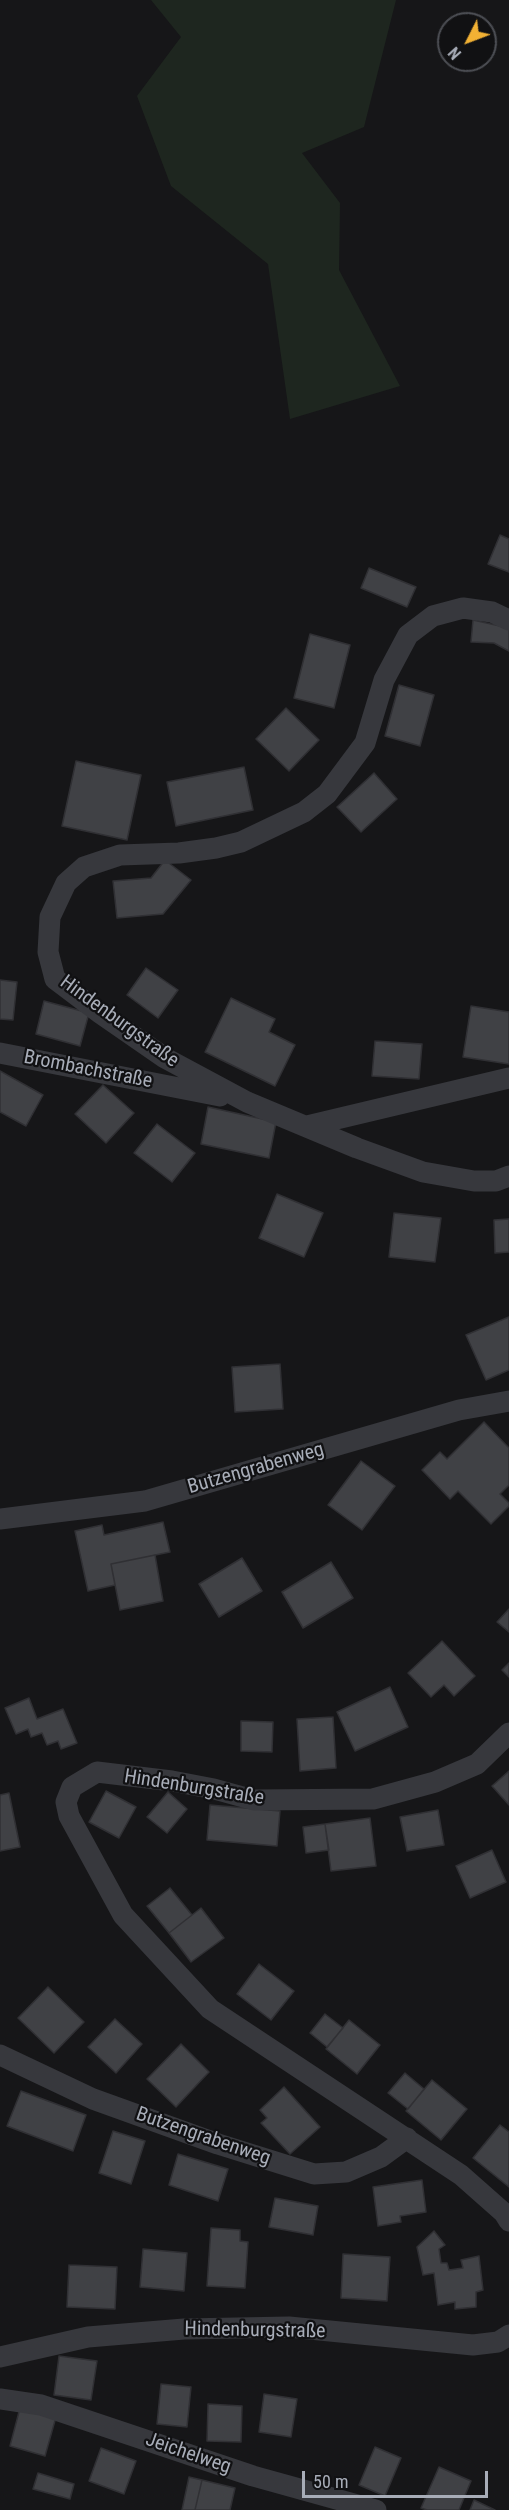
<!DOCTYPE html>
<meta charset="utf-8">
<style>
body{margin:0}
#map{position:relative;width:509px;height:2510px;overflow:hidden;background:#161618;font-family:"Roboto Condensed",sans-serif}
canvas{display:block}
.north{position:absolute;left:437px;top:12px;width:60px;height:60px;box-sizing:border-box;background:#111113;border:2px solid #4d4f55;border-radius:50%;rotate:228deg;font-size:16px;font-weight:700;line-height:24px;text-align:center;color:#a8adb8}
.north::after{content:'';display:block;margin:auto;width:21px;height:27px;background:#f2b134;clip-path:polygon(50% 0,100% 100%,50% 72%,0 100%)}
.scale{position:absolute;left:302px;top:2471px;width:186px;height:27px;box-sizing:border-box;border:3px solid #a8adb8;border-top:0;padding-left:8px;font-size:18px;line-height:21px;white-space:nowrap;color:#a8adb8;-webkit-text-stroke:4px #111113;paint-order:stroke}
</style>
<div id="map">
<canvas width="509" height="2510"></canvas>
<div class="north">N</div>
<div class="scale">50 m</div>
</div>
<script>
const c = document.querySelector('canvas').getContext('2d');
c.lineJoin = 'round';
function paint(path, color) { c.fillStyle = color; c.fill(path, 'evenodd'); }
const toPath = rows => new Path2D(rows.map(r => 'M' + r).join(''));
function strokePath(path, color, width, dash) { c.strokeStyle = color; c.lineWidth = width; c.lineCap = dash ? 'butt' : 'round'; c.setLineDash(dash || []); c.stroke(path); }
function drawText(font, color, halo, rows, align = 'center') {
  c.font = font + ' "Roboto Condensed",sans-serif'; c.lineWidth = 4.5; c.setLineDash([]); c.textBaseline = 'middle'; c.strokeStyle = halo; c.fillStyle = color; for (const [text, x, y, turn = 0] of rows) {
    c.save(); c.translate(x, y); c.rotate((+turn || 0) * Math.PI / 180); c.textAlign = isNaN(turn) ? turn : align; if (halo) c.strokeText(text, 0, 0); c.fillText(text, 0, 0); c.restore();
  }
}
paint(toPath([
 [151,0,396,0,364,127,302,153,340,203,339,270,400,386,290,419,268,264,171,186,137,96,181,37]
]), '#1e261f');
const building = toPath([
 [500,535,509,539,509,572,488,564,500,535],
 [369,568,416,587,407,607,361,588,369,568],
 [473,620,509,628,509,651,494,643,471,642,473,620],
 [310,634,350,645,334,708,294,698,310,634],
 [399,685,434,695,420,746,385,736,399,685],
 [286,708,319,740,289,771,256,739,286,708],
 [76,761,141,775,127,840,62,826,76,761],
 [244,767,253,810,176,826,167,782,244,767],
 [374,773,397,799,361,832,337,807,374,773],
 [165,860,191,880,163,914,117,918,113,881,151,878,165,860],
 [146,968,178,990,158,1018,127,995,146,968],
 [0,980,17,982,13,1020,0,1019,0,980],
 [231,998,275,1019,269,1032,295,1045,275,1086,205,1052,231,998],
 [44,1001,89,1013,80,1046,36,1034,44,1001],
 [471,1006,509,1012,509,1064,463,1057,471,1006],
 [375,1041,422,1044,419,1079,372,1076,375,1041],
 [0,1071,43,1095,26,1126,0,1112,0,1071],
 [103,1085,134,1113,106,1143,75,1114,103,1085],
 [208,1107,276,1122,269,1158,201,1144,208,1107],
 [157,1124,195,1153,172,1182,134,1153,157,1124],
 [277,1194,323,1213,304,1257,259,1238,277,1194],
 [394,1213,441,1218,435,1262,389,1257,394,1213],
 [509,1219,509,1252,495,1253,494,1220,509,1219],
 [509,1317,509,1370,486,1380,466,1335,509,1317],
 [280,1364,283,1409,235,1412,232,1367,280,1364],
 [484,1422,509,1448,509,1485,500,1494,509,1503,509,1506,491,1524,458,1491,450,1499,422,1470,440,1452,447,1459,484,1422],
 [361,1461,395,1486,362,1530,328,1505,361,1461],
 [163,1522,170,1552,111,1564,115,1585,88,1591,75,1531,102,1525,104,1535,163,1522],
 [155,1555,163,1601,120,1610,111,1564,155,1555],
 [242,1558,262,1591,219,1617,199,1584,242,1558],
 [331,1562,353,1598,303,1628,282,1592,331,1562],
 [509,1609,509,1632,497,1622,509,1609],
 [442,1641,475,1676,454,1696,444,1685,431,1697,408,1673,442,1641],
 [509,1663,509,1677,502,1670,509,1663],
 [390,1687,408,1727,355,1751,337,1712,390,1687],
 [29,1698,37,1719,63,1709,77,1743,61,1749,58,1741,47,1745,42,1733,31,1737,28,1729,16,1734,5,1708,29,1698],
 [333,1717,336,1768,300,1771,297,1719,333,1717],
 [241,1721,273,1722,272,1752,241,1751,241,1721],
 [509,1771,509,1805,492,1786,509,1771],
 [106,1791,136,1807,119,1838,89,1822,106,1791],
 [168,1792,187,1809,167,1833,147,1817,168,1792],
 [9,1793,20,1847,0,1851,0,1795,9,1793],
 [210,1805,280,1811,277,1846,207,1840,210,1805],
 [438,1810,444,1845,407,1851,400,1817,438,1810],
 [370,1818,376,1866,331,1871,325,1824,370,1818],
 [325,1824,329,1850,306,1853,303,1827,325,1824],
 [492,1850,506,1882,470,1898,456,1866,492,1850],
 [170,1888,192,1915,169,1933,147,1906,170,1888],
 [201,1908,224,1938,191,1962,169,1933,201,1908],
 [259,1964,294,1991,271,2020,237,1994,259,1964],
 [48,1987,84,2022,54,2053,18,2018,48,1987],
 [325,2014,343,2028,327,2047,310,2033,325,2014],
 [115,2019,142,2044,116,2073,88,2047,115,2019],
 [349,2020,380,2045,357,2074,326,2049,349,2020],
 [181,2044,209,2072,176,2107,147,2079,181,2044],
 [405,2073,424,2089,408,2109,388,2093,405,2073],
 [432,2080,467,2109,441,2140,406,2111,432,2080],
 [284,2087,320,2127,290,2154,261,2123,267,2118,260,2110,284,2087],
 [21,2091,86,2115,73,2151,7,2126,21,2091],
 [500,2125,509,2132,509,2187,473,2158,500,2125],
 [113,2131,145,2141,131,2184,99,2173,113,2131],
 [178,2154,228,2169,218,2201,169,2185,178,2154],
 [422,2180,426,2212,400,2216,401,2222,378,2226,373,2187,422,2180],
 [275,2198,318,2206,313,2235,269,2227,275,2198],
 [211,2228,240,2230,240,2241,248,2242,245,2288,207,2286,211,2228],
 [434,2231,445,2245,439,2249,441,2263,447,2263,449,2270,463,2268,461,2260,479,2256,483,2290,476,2292,476,2307,455,2309,455,2302,438,2305,434,2273,423,2275,417,2247,434,2231],
 [143,2249,187,2253,184,2291,140,2287,143,2249],
 [343,2254,390,2257,387,2301,341,2298,343,2254],
 [69,2265,117,2267,115,2309,67,2307,69,2265],
 [59,2356,97,2361,91,2400,54,2395,59,2356],
 [161,2384,191,2387,187,2427,157,2424,161,2384],
 [264,2394,297,2399,291,2437,259,2432,264,2394],
 [208,2404,242,2406,241,2442,207,2441,208,2404],
 [20,2408,56,2417,45,2456,10,2446,20,2408],
 [375,2447,401,2458,385,2496,359,2485,375,2447],
 [101,2448,136,2461,124,2494,89,2481,101,2448],
 [439,2467,471,2481,459,2510,427,2510,421,2508,439,2467],
 [38,2473,74,2484,70,2499,33,2489,38,2473],
 [189,2477,202,2480,195,2510,182,2510,189,2477],
 [202,2480,235,2488,230,2510,195,2510,202,2480],
 [474,2500,495,2510,470,2510,474,2500]
]);
paint(building, '#404145');
strokePath(building, '#303034', 1.5);
strokePath(toPath([
 [509,620,492,612,463,608,433,616,408,635,384,680,365,743,327,794,304,812,241,842,216,848,179,853,120,855,84,867,66,883,50,917,48,952,55,979,100,1013,165,1058,247,1102,357,1148,423,1172,474,1181,496,1181,509,1176],
 [0,1053,220,1096],
 [307,1126,509,1078],
 [0,1519,145,1501,459,1410,509,1401],
 [509,1733,477,1764,435,1782,373,1799,254,1800,214,1789,172,1781,97,1772,72,1787,66,1802,69,1816,123,1915,210,2009,461,2175,504,2213,509,2221],
 [0,2055,93,2099,218,2144,314,2174,346,2172,381,2157,407,2138],
 [0,2357,88,2337,184,2329,289,2327,473,2345,498,2342,509,2335],
 [0,2399,41,2405,253,2476,376,2510]
]), '#37383d', 21);
drawText('20px', '#a8adb8', '#111113', [
 ["Hindenburgstraße",119,1022,36],
 ["Brombachstraße",88,1070,11],
 ["Butzengrabenweg",256,1469,-16],
 ["Hindenburgstraße",194,1788,9],
 ["Butzengrabenweg",203,2137,19],
 ["Hindenburgstraße",255,2331,1],
 ["Jeichelweg",188,2454,19]
]);
</script>
